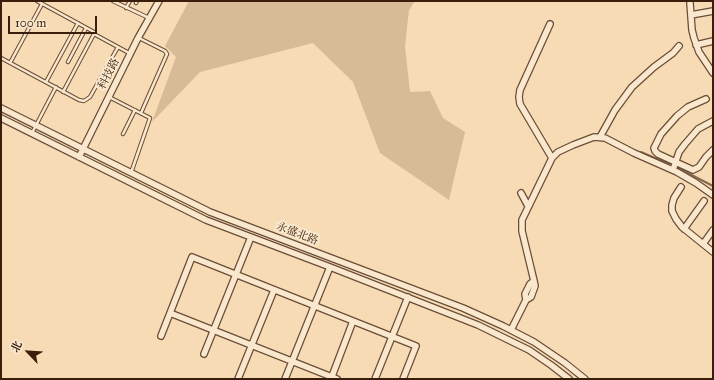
<!DOCTYPE html>
<meta charset="utf-8">
<style>
body{margin:0}
#map{position:relative;width:714px;height:380px;overflow:hidden;background:#f7dbb4;font-family:"IM FELL Great Primer","Noto Serif SC",serif}
canvas{display:block}
.frame{position:absolute;inset:0;border:2px solid #3a1e0c;pointer-events:none}
.north{position:absolute;left:8px;top:332px;width:40px;height:40px;-webkit-text-stroke:3px #fae8ce;paint-order:stroke;rotate:295deg;font-size:11px;font-weight:700;line-height:16px;text-align:center;color:#3a1e0c}
.north::after{content:'';display:block;margin:auto;width:14px;height:18px;background:#3a1e0c;clip-path:polygon(50% 0,100% 100%,50% 72%,0 100%)}
.scale{position:absolute;left:8px;top:16px;width:89px;height:18px;box-sizing:border-box;border:2px solid #3a1e0c;border-top:0;padding-left:5px;font-size:12px;line-height:14px;white-space:nowrap;color:#3a1e0c;-webkit-text-stroke:3px #fae8ce;paint-order:stroke}
</style>
<div id="map">
<canvas width="714" height="380"></canvas>
<div class="frame"></div>
<div class="north">北</div>
<div class="scale">100 m</div>
</div>
<script>
const c = document.querySelector('canvas').getContext('2d');
c.lineJoin = 'round';
function paint(path, color) { c.fillStyle = color; c.fill(path, 'evenodd'); }
const toPath = rows => new Path2D(rows.map(r => 'M' + r).join(''));
function strokePath(path, color, width, dash) { c.strokeStyle = color; c.lineWidth = width; c.lineCap = dash ? 'butt' : 'round'; c.setLineDash(dash || []); c.stroke(path); }
function drawText(font, color, halo, rows, align = 'center') {
  c.font = font + ' "IM FELL Great Primer","Noto Serif SC",serif'; c.lineWidth = 4; c.setLineDash([]); c.textBaseline = 'middle'; c.strokeStyle = halo; c.fillStyle = color; for (const [text, x, y, turn = 0] of rows) {
    c.save(); c.translate(x, y); c.rotate((+turn || 0) * Math.PI / 180); c.textAlign = isNaN(turn) ? turn : align; if (halo) c.strokeText(text, 0, 0); c.fillText(text, 0, 0); c.restore();
  }
}
paint(toPath([
 [189,1,415,1,409,10,405,46,410,92,430,91,443,118,465,132,449,200,380,153,353,82,313,43,200,72,152,122,176,57,165,46]
]), '#d7bb97');
strokePath(toPath([
 [641,152,669,164],
 [678,168,713,186]
]), '#85694f', 2);
const service = toPath([
 [37,1,94,32,94,34,63,92],
 [113,1,149,18],
 [136,3,137,1],
 [126,8,130,1],
 [94,34,129,53],
 [139,38,165,51,167,54,141,113],
 [1,58,79,100,84,101,90,97,118,47],
 [68,62,86,28],
 [10,63,42,4],
 [46,82,78,23],
 [109,97,150,118,131,173],
 [32,133,56,87],
 [123,134,135,110]
]);
const minor = toPath([
 [690,3,692,30,694,38,699,52,713,73],
 [691,15,713,11],
 [550,24,520,90,519,97,520,104,552,158],
 [696,45,713,41],
 [706,99,688,107,677,116,661,134,654,148,655,151,658,154,693,170,699,167,706,157,713,150],
 [1,108,210,212,463,308,503,326,534,342,565,363,585,379],
 [1,118,206,220,330,267,478,325,529,350,551,365,569,379],
 [600,137,615,110,632,87,654,67,673,53,679,46],
 [79,157,138,38,159,1],
 [673,170,679,152,685,144,698,129,713,121],
 [681,187,674,198,672,205,672,211,676,219,682,227,713,252],
 [521,193,528,206],
 [684,229,704,201],
 [703,244,713,230],
 [534,281,530,284,525,294,526,300,531,297,535,286,534,281,522,231,522,220,552,158,558,152,573,145,594,137,605,138,634,153,677,172,696,183,713,195],
 [170,313,337,379],
 [511,330,526,300],
 [161,336,192,257,416,346,403,379],
 [204,354,251,237],
 [238,379,274,290],
 [285,379,330,267],
 [331,379,353,321],
 [375,379,408,297]
]);
strokePath(service, '#694d36', 4.5);
strokePath(minor, '#694d36', 8);
strokePath(service, '#fae8ce', 2.5);
strokePath(minor, '#fae8ce', 5.5);
drawText('11px', '#3a1e0c', '#fae8ce', [
 ["科技路",109,74,-63],
 ["永盛北路",297,234,21]
]);
</script>
